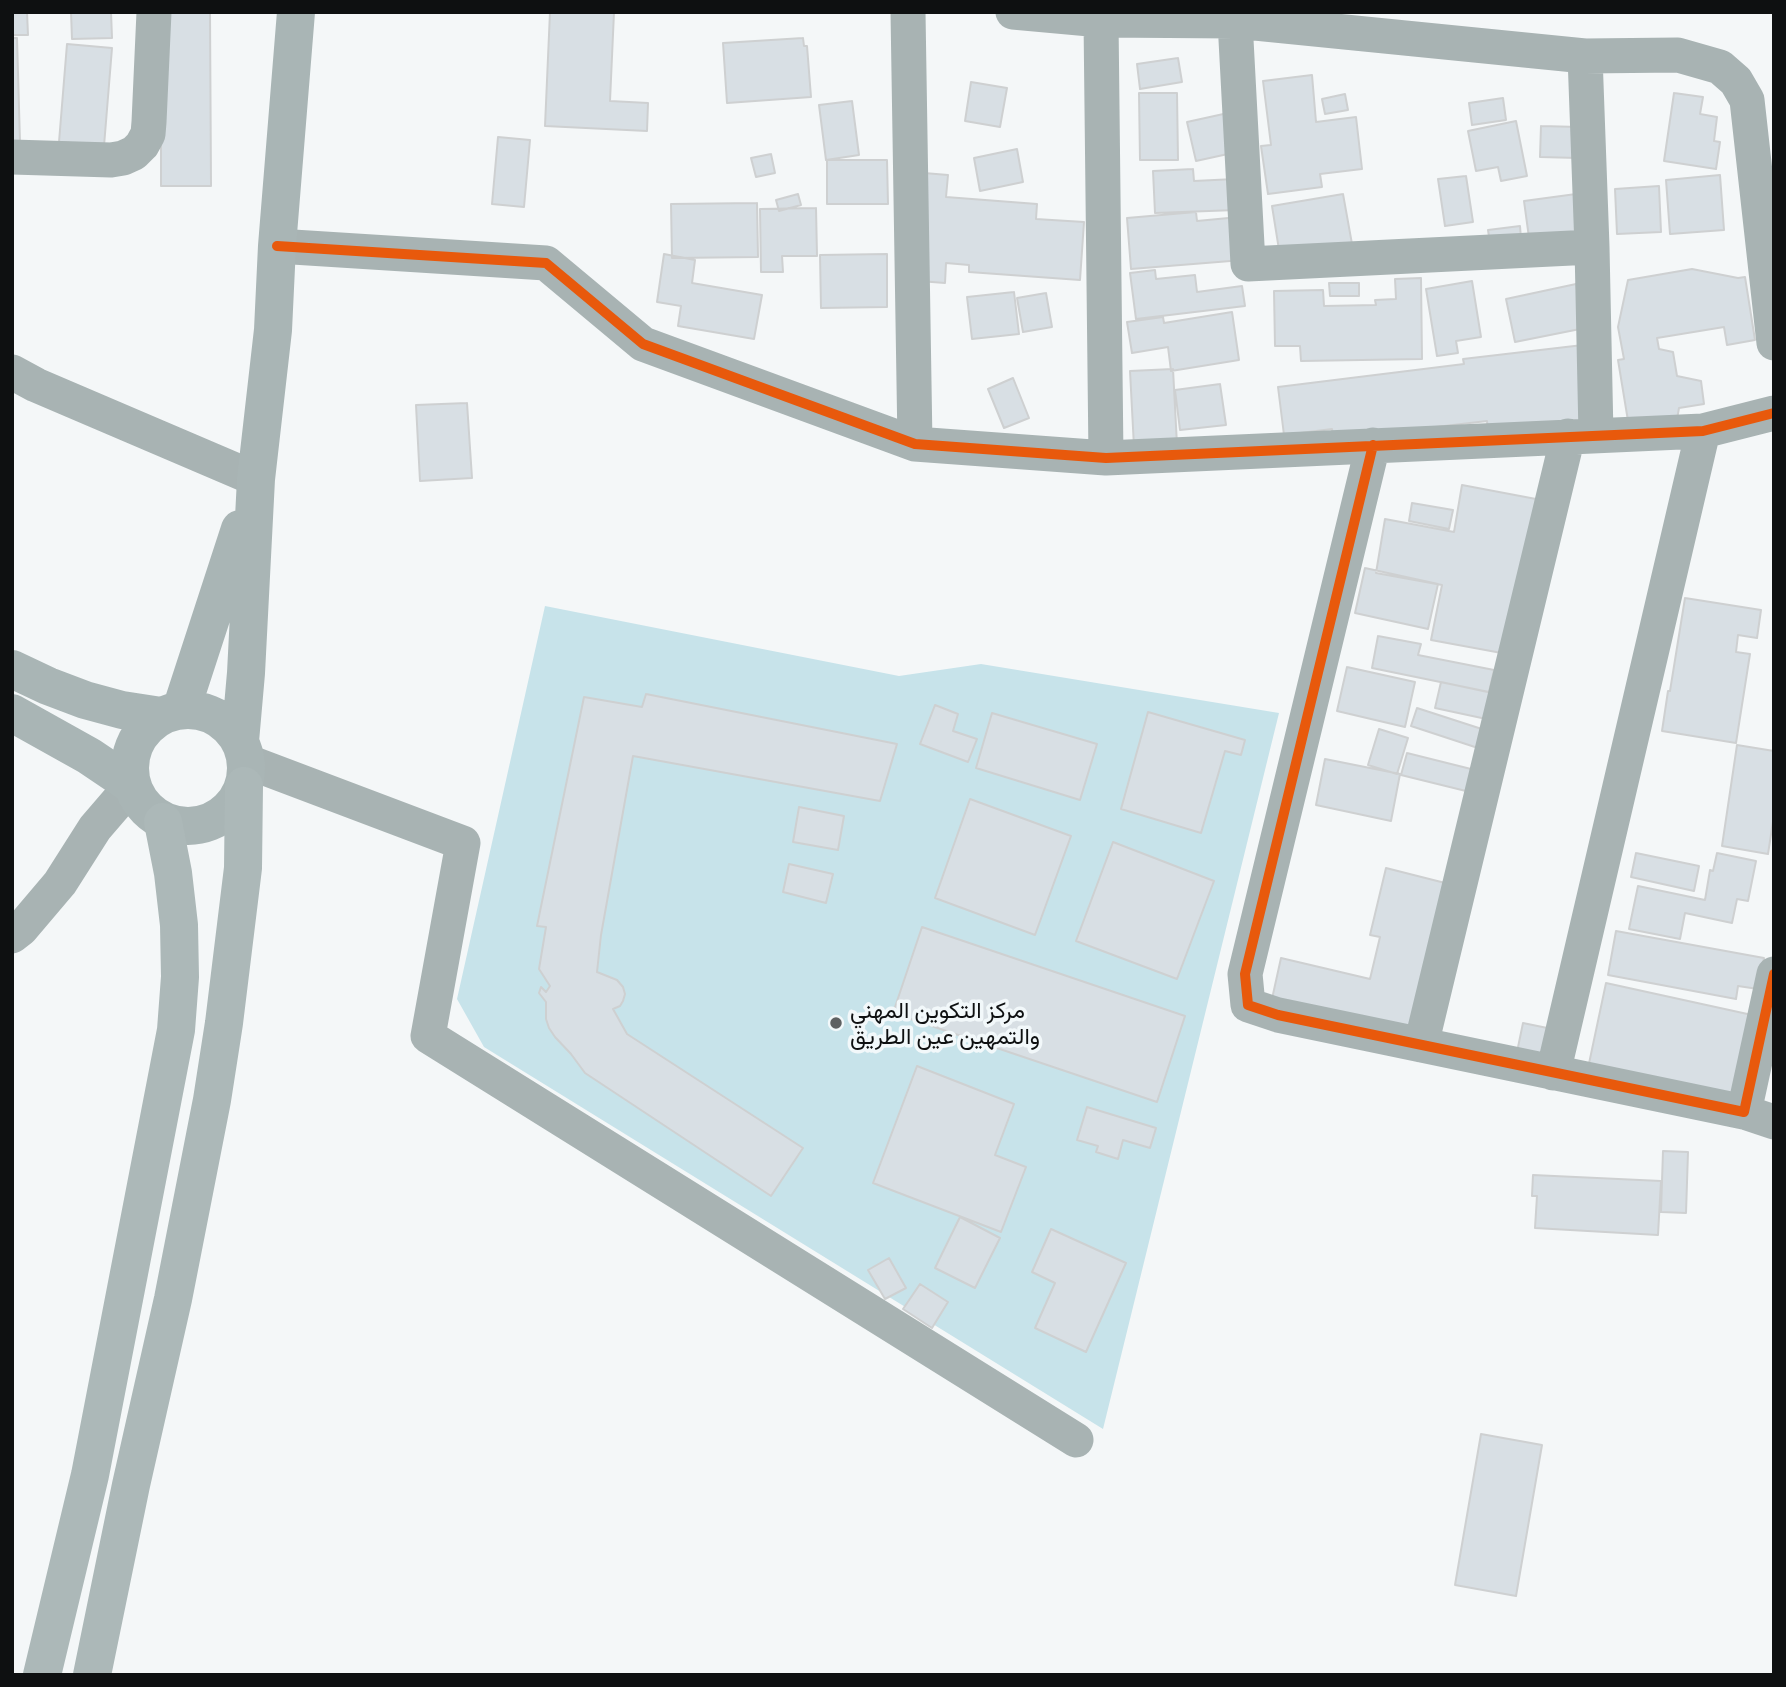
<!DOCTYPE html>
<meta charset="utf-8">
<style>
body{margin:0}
#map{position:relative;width:1786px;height:1687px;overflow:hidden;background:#f4f7f8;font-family:"Exo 2",sans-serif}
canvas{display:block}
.frame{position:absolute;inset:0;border:14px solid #0e1011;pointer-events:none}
</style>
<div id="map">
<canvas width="1786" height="1687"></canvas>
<div class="frame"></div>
</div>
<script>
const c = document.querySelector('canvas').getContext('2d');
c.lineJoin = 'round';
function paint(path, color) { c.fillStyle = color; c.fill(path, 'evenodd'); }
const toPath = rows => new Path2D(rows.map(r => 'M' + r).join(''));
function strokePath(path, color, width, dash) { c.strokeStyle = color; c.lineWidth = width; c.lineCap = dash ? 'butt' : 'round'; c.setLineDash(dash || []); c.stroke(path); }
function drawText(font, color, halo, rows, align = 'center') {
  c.font = font + ' "Exo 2",Vazirmatn,sans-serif'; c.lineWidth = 7; c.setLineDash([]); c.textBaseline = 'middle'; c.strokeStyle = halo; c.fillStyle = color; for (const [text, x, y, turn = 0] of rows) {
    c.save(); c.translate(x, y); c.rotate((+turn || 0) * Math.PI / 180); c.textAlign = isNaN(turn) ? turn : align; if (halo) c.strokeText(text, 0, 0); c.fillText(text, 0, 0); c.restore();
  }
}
paint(toPath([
 [545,606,899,676,981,664,1279,713,1103,1429,484,1047,457,999]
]), '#c7e3ea');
const building = toPath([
 [12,12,27,12,28,35,12,35,12,12],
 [71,12,111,12,112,38,72,39,71,12],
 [167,12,210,12,211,186,161,186,161,132,167,12],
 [550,12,614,12,610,101,648,103,647,131,545,126,550,12],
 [12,38,17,38,20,142,12,143,12,38],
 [803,38,804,46,807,46,811,97,727,103,723,43,803,38],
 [67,44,112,48,104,146,59,142,67,44],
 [1178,58,1182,82,1140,89,1137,64,1178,58],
 [1312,75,1316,122,1356,117,1362,169,1320,174,1322,187,1268,194,1261,146,1271,145,1263,81,1312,75],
 [971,82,1007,88,1000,127,965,121,971,82],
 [1139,93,1177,93,1178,160,1140,160,1139,93],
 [1674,93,1703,97,1700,114,1717,117,1714,141,1720,142,1716,169,1664,161,1674,93],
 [1345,94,1348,110,1325,114,1322,99,1345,94],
 [1503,98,1506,120,1472,125,1469,103,1503,98],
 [852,101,859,155,826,160,819,105,852,101],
 [1228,113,1237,152,1196,161,1187,122,1228,113],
 [1516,121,1527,176,1501,181,1498,167,1476,171,1468,131,1516,121],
 [1541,126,1579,127,1578,158,1540,157,1541,126],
 [498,137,530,140,524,207,492,204,498,137],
 [1017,149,1023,182,980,191,974,158,1017,149],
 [771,154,775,173,756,177,751,158,771,154],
 [827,160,887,160,888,204,827,204,827,160],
 [1193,169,1194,181,1235,179,1236,210,1155,213,1153,171,1193,169],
 [924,173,948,175,946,197,1037,204,1036,219,1084,222,1080,280,969,272,969,265,946,263,945,283,919,281,924,173],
 [1720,175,1724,230,1670,234,1666,180,1720,175],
 [1466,176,1473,222,1445,226,1438,179,1466,176],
 [1659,186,1661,232,1617,234,1615,189,1659,186],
 [798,194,801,205,779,211,776,200,798,194],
 [1343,194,1352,244,1280,256,1272,206,1343,194],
 [1576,194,1582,239,1530,245,1524,201,1576,194],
 [757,203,758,257,672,258,671,204,757,203],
 [816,208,817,256,782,256,783,272,761,272,760,209,816,208],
 [1196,212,1197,221,1239,217,1243,260,1131,269,1127,218,1196,212],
 [1520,226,1521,239,1490,243,1488,230,1520,226],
 [664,254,695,260,692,283,762,295,754,339,678,326,681,306,657,302,664,254],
 [887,254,887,307,821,308,820,255,887,254],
 [1692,269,1738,278,1745,277,1755,340,1727,345,1724,327,1657,338,1659,349,1673,352,1677,376,1701,381,1704,404,1679,408,1676,425,1630,433,1618,360,1624,359,1618,327,1628,280,1692,269],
 [1155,270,1156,279,1195,275,1197,292,1242,286,1245,306,1136,319,1130,273,1155,270],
 [1421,278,1422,359,1301,361,1300,346,1275,346,1274,291,1323,290,1324,306,1376,305,1375,300,1396,299,1395,279,1421,278],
 [1472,281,1481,337,1456,341,1458,353,1437,356,1426,289,1472,281],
 [1329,283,1359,283,1359,296,1330,296,1329,283],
 [1576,284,1585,328,1515,342,1506,299,1576,284],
 [1014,292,1019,334,972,339,967,297,1014,292],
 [1046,293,1052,327,1023,332,1017,298,1046,293],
 [1232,312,1239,360,1171,371,1168,347,1132,353,1127,322,1163,317,1164,323,1232,312],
 [1583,345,1593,421,1488,433,1487,421,1333,439,1332,429,1284,435,1278,387,1464,364,1463,359,1583,345],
 [1173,369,1177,445,1134,447,1130,371,1173,369],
 [1013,378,1029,418,1004,428,988,389,1013,378],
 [1220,384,1226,425,1180,430,1175,390,1220,384],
 [467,403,472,478,420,481,416,405,467,403],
 [1462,485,1536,499,1507,654,1431,640,1442,585,1376,573,1385,519,1454,532,1462,485],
 [1412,503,1453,510,1449,529,1409,521,1412,503],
 [1365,568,1438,584,1428,629,1355,613,1365,568],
 [1685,598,1761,610,1757,638,1738,635,1736,652,1750,654,1736,743,1662,731,1668,691,1670,691,1685,598],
 [1378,636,1421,644,1418,655,1494,670,1489,692,1372,668,1378,636],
 [1347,667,1415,682,1405,727,1337,711,1347,667],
 [1441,682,1497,694,1491,720,1435,708,1441,682],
 [646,694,897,744,880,801,633,756,601,935,597,972,617,980,623,987,625,994,623,1001,620,1006,613,1009,627,1034,803,1148,771,1196,585,1073,571,1054,555,1037,549,1028,546,1019,546,1002,539,993,541,987,546,992,550,986,539,969,546,927,537,926,584,697,642,707,646,694],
 [935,705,958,714,953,731,977,739,968,762,920,744,935,705],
 [1417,708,1488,731,1481,749,1411,726,1417,708],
 [1148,712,1245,740,1241,755,1225,751,1201,833,1121,809,1148,712],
 [992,713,1097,744,1080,800,976,768,992,713],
 [1379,729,1408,738,1397,774,1368,765,1379,729],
 [1737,745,1774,751,1774,815,1768,854,1722,846,1737,745],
 [1407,753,1479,771,1474,793,1401,775,1407,753],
 [1325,759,1400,774,1391,821,1316,805,1325,759],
 [970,799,1071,836,1035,935,935,898,970,799],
 [799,807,844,816,838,850,793,842,799,807],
 [1113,842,1214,881,1177,979,1076,941,1113,842],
 [1636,853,1699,866,1694,891,1631,877,1636,853],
 [1717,853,1756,861,1748,901,1737,899,1732,923,1685,913,1680,939,1629,929,1638,886,1705,900,1710,870,1713,871,1717,853],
 [789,864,833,874,826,903,783,892,789,864],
 [1386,868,1453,885,1416,1043,1270,1008,1281,958,1370,979,1380,937,1370,935,1386,868],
 [922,927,1185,1016,1157,1102,893,1013,922,927],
 [1616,931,1764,958,1758,989,1738,986,1736,999,1608,975,1616,931],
 [1606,983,1752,1015,1733,1104,1587,1073,1606,983],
 [1523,1023,1557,1030,1551,1060,1517,1052,1523,1023],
 [917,1066,1014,1104,995,1155,1026,1167,1001,1232,873,1183,917,1066],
 [1087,1107,1156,1128,1150,1148,1123,1140,1118,1159,1096,1152,1098,1146,1077,1140,1087,1107],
 [1663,1151,1688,1152,1686,1213,1661,1212,1663,1151],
 [1533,1175,1661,1181,1658,1235,1535,1228,1537,1196,1532,1196,1533,1175],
 [960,1217,1000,1238,975,1288,935,1268,960,1217],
 [1051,1229,1126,1263,1086,1352,1035,1328,1055,1283,1032,1272,1051,1229],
 [889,1258,906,1288,885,1299,868,1270,889,1258],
 [920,1284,948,1302,932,1328,903,1309,920,1284],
 [1481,1434,1542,1445,1516,1596,1455,1585,1481,1434]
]);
paint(building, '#d8dfe4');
strokePath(building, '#ced0d1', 2);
strokePath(toPath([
 [908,12,915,444],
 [1013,12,1101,20,1235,21,1585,56,1592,247,1596,435],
 [1101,20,1106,458],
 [1235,21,1248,264,1592,247],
 [1585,56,1678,55,1720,67,1736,81,1747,100,1774,343],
 [12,157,111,160,123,158,134,153,142,145,148,134,149,122,154,12],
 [277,246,546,263,643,344,915,444,1106,458,1703,431,1774,413],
 [12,372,36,385,256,479],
 [1373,445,1245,974,1248,1005,1278,1015,1744,1112,1774,974],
 [246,761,463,843,428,1036,1076,1440],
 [12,936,21,929,60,883,95,828,132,785],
 [1421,1045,1568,436],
 [1553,1073,1703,431],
 [1744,1112,1774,1122]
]), '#a8b3b3', 35);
strokePath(toPath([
 [12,669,48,686,85,700,122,710,161,716],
 [181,710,240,529],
 '130 768a58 58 0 1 1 116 0a58 58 0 1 1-116 0Z',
 [12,713,89,756,132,785],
 [240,741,246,673,256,479,273,330,277,246,296,12]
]), '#a9b5b5', 38);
strokePath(toPath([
 [42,1675,90,1475,176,1030,180,977,179,925,173,873,163,822],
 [92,1675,131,1485,173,1299,212,1100,224,1023,243,868,244,786]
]), '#acb8b8', 38);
strokePath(toPath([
 [277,246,546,263,643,344,915,444,1106,458,1703,431,1774,413],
 [1373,445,1245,974,1248,1005,1278,1015,1744,1112,1774,974]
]), '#e8590c', 10);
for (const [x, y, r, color] of [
 [836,1023,7,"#5e6162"]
]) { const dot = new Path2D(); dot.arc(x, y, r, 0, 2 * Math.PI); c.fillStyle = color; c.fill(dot); strokePath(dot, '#f2f8fa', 2.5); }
drawText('23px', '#0e1011', '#f2f8fa', [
 ["مركز التكوين المهني",850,1010],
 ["والتمهين عين الطريق",850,1036]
], 'left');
</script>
